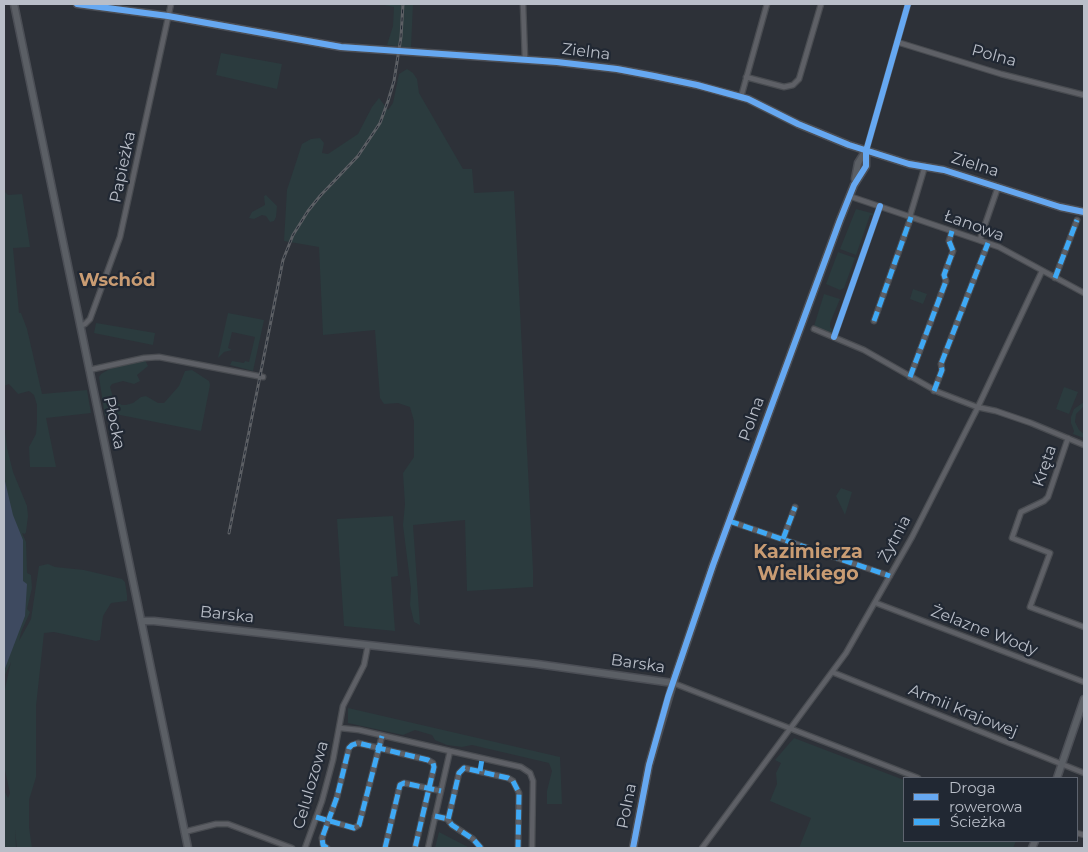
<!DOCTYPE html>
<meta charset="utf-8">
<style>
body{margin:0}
#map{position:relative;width:1088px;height:852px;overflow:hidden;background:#2d3138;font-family:Montserrat,sans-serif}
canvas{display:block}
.frame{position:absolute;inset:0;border:5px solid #b9bec8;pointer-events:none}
.legend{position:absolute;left:903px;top:777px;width:175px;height:65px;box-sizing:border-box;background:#212833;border:1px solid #5e646f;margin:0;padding:6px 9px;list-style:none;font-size:15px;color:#b9bec8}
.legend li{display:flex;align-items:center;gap:10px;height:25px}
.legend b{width:25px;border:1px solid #5e646f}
</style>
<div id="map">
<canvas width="1088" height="852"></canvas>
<div class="frame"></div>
<ul class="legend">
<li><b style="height:6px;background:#66a8f1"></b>Droga rowerowa</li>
<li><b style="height:6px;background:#3fa9f5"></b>Ścieżka</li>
</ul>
</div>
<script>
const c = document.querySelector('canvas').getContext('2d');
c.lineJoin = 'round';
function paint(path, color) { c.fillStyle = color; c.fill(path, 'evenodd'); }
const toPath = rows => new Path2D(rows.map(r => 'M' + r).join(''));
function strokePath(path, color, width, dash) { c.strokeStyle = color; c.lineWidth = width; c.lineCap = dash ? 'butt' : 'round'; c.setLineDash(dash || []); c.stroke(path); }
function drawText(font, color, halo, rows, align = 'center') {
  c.font = font + ' Montserrat,sans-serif'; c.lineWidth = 4.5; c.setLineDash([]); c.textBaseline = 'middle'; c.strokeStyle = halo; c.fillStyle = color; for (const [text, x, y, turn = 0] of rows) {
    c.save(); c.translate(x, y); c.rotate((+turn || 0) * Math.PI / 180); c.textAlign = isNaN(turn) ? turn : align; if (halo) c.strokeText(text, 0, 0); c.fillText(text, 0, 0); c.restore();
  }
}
paint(toPath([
 [379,4,413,4,411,48,387,45,393,26,394,7],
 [221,53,282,64,277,89,216,75],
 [407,69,413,73,417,79,419,93,463,169,472,169,474,193,514,191,533,570,533,587,467,591,465,520,413,525,420,625,414,622,410,605,411,589,403,525,405,504,403,473,414,457,414,421,410,407,398,403,384,404,380,398,375,330,323,335,319,247,284,241,287,190,302,144,311,139,320,138,324,143,322,153,328,154,358,134,372,107,379,98,388,110,393,103,399,74],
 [4,191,8,195,22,194,30,247,13,248,19,313,21,313,27,329,42,394,87,390,91,413,46,418,56,467,30,467,29,447,36,434,37,422,37,405,34,395,29,391,18,394,9,384,4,386],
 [266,195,277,206,276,217,274,221,270,222,266,216,262,215,254,219,249,218,252,212,265,205,264,196],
 [856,209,875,214,874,216,870,215,856,255,840,249],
 [838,252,855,258,844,288,840,290,826,284],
 [913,289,927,294,923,304,910,299],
 [824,294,840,299,830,323,830,327,833,330,831,334,814,326],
 [228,313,264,320,253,371,230,365,232,361,244,363,245,361,249,362,255,337,232,332,228,348,232,350,224,352,218,358],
 [96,323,155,333,153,345,94,333],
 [145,360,148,366,137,375,140,381,134,384,123,381,112,384,110,387,114,401,122,405,126,405,133,403,141,397,146,396,158,403,164,403,179,386,185,371,192,370,209,381,210,385,201,431,110,413,105,416,99,377,101,374,113,367],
 [1064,387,1078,392,1069,414,1056,409],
 [1084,402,1084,406,1076,414,1075,422,1079,430,1084,434,1084,438,1073,434,1074,431,1071,423,1071,417,1074,409],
 [4,424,7,448,13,472,27,506,28,516,26,532,25,534,22,533,26,542,27,573,31,575,32,588,27,609,30,612,21,632,19,641,31,619,39,566,48,564,55,567,84,570,122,579,125,582,127,595,127,601,111,603,103,616,100,640,96,641,54,632,44,633,36,706,36,777,29,800,29,827,32,848,17,848,15,830,16,848,4,848,4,790,8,798,10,793,4,766,4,693,11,662,4,677],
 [841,488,852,492,845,515,836,496],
 [393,516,398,576,391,577,395,631,344,626,337,519],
 [348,708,560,757,562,804,547,804,547,791,552,771,549,763,472,745,462,747,447,745,435,740,432,735,415,730,403,735,348,723],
 [794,738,904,780,904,841,1016,841,1013,848,799,848,811,818,770,801,777,784,776,773,781,763,775,760],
 [439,832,468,847,471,848,435,848]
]), '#2b3b3e');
paint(toPath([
 [4,477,13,515,23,540,23,581,27,584,25,616,4,671]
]), '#3e4a60');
const street = toPath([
 [523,4,525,59],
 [897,42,1001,74,1084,95],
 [746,77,784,87,793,85,799,79,821,4],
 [741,97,767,4],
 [866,151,908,4],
 [849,196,999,247,1084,293],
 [910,216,925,166],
 [980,239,998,187],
 [1055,278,1077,220],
 [874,321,911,217],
 [80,326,85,324,90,319,120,237,171,4],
 [814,329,864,350,938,392,977,407,996,411,1031,423,1084,445],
 [834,337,880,206],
 [89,370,144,358,159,357,263,377],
 [910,377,946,281,944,275,953,251,949,241,952,231],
 [934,391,942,370,941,364,988,243],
 [1068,438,1048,497,1044,501,1021,512,1012,538,1050,553,1030,607,1084,627],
 [729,521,890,576],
 [783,539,795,507],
 [876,603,1084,682],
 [832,672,1084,773],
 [673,683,918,778],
 [340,728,359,730,450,751,428,848],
 [450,751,521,767,530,773,533,781,532,848],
 [435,816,448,819],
 [316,817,354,828,359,825,382,736],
 [184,832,216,824,228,824,292,848],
 [1077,833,1084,835],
 [305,848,322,801,333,760,343,706,364,665,368,645],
 [327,848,323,845,322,838,337,797,349,748,352,745,358,743,428,760,433,763,434,767,415,848],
 [385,848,400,785,404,783,441,791],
 [481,848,473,839,452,825,448,820,459,773,464,768,508,778,513,781,519,793,518,848],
 [702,848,846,653,912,537,976,411,1042,271]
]);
const secondary = toPath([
 [14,4,188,848],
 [77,4,168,16,341,47,557,62,617,69,654,76,697,85,748,99,798,124,849,145,909,164,944,170,1060,207,1084,212],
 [855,179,858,163,865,152],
 [142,621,154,621,537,664,673,683],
 [1057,778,1084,699],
 [633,848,649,765,673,683,713,565,840,220,854,185,866,166,866,151],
 [1032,848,1035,841]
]);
strokePath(street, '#494c51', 7);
strokePath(secondary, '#4b4e55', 9);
strokePath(street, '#5e6066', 4.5);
strokePath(secondary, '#5b5f65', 6);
const rail = toPath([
 [229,533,283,260,293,235,308,211,320,196,358,156,380,123,388,101,394,81,401,37,403,4]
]);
strokePath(rail, '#5c5f64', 3);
strokePath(rail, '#212833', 1, [4]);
strokePath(toPath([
 [1055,278,1077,220],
 [874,321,911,217],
 [910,377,946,281,944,275,953,251,949,241,952,231],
 [934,391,942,370,941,364,988,243],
 [729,521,890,576],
 [783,539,795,507],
 [480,771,482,759],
 [435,816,448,819],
 [316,817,354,828,359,825,382,736],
 [327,848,323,845,322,838,337,797,349,748,352,745,358,743,428,760,433,763,434,767,415,848],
 [385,848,400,785,404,783,441,791],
 [481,848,473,839,452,825,448,820,459,773,464,768,508,778,513,781,519,793,518,848]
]), '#3fa9f5', 5, [10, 5]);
strokePath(toPath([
 [77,4,168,16,341,47,557,62,617,69,654,76,697,85,748,99,798,124,849,145,909,164,944,170,1060,207,1084,212],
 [834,337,880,206],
 [633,848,649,765,668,697,713,565,840,220,854,185,866,166,866,151,908,4]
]), '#66a8f1', 6);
drawText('16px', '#b9bec8', '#212833', [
 ["Zielna",586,52,7],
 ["Polna",994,56,15],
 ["Zielna",975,165,17],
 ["Papieżka",123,167,-78],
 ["Łanowa",974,226,20],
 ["Polna",752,419,-70],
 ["Płocka",114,423,78],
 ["Kręta",1045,466,-71],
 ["Żytnia",895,539,-62],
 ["Barska",227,615,6],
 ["Żelazne Wody",984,631,21],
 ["Barska",638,664,8],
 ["Armii Krajowej",963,711,22],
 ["Celulozowa",311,785,-74],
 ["Polna",627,806,-79]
]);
drawText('bold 18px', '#c99c73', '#212833', [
 ["Wschód",117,281]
]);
drawText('bold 19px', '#c99c73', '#212833', [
 ["Kazimierza",808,552],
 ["Wielkiego",808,574]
]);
</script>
